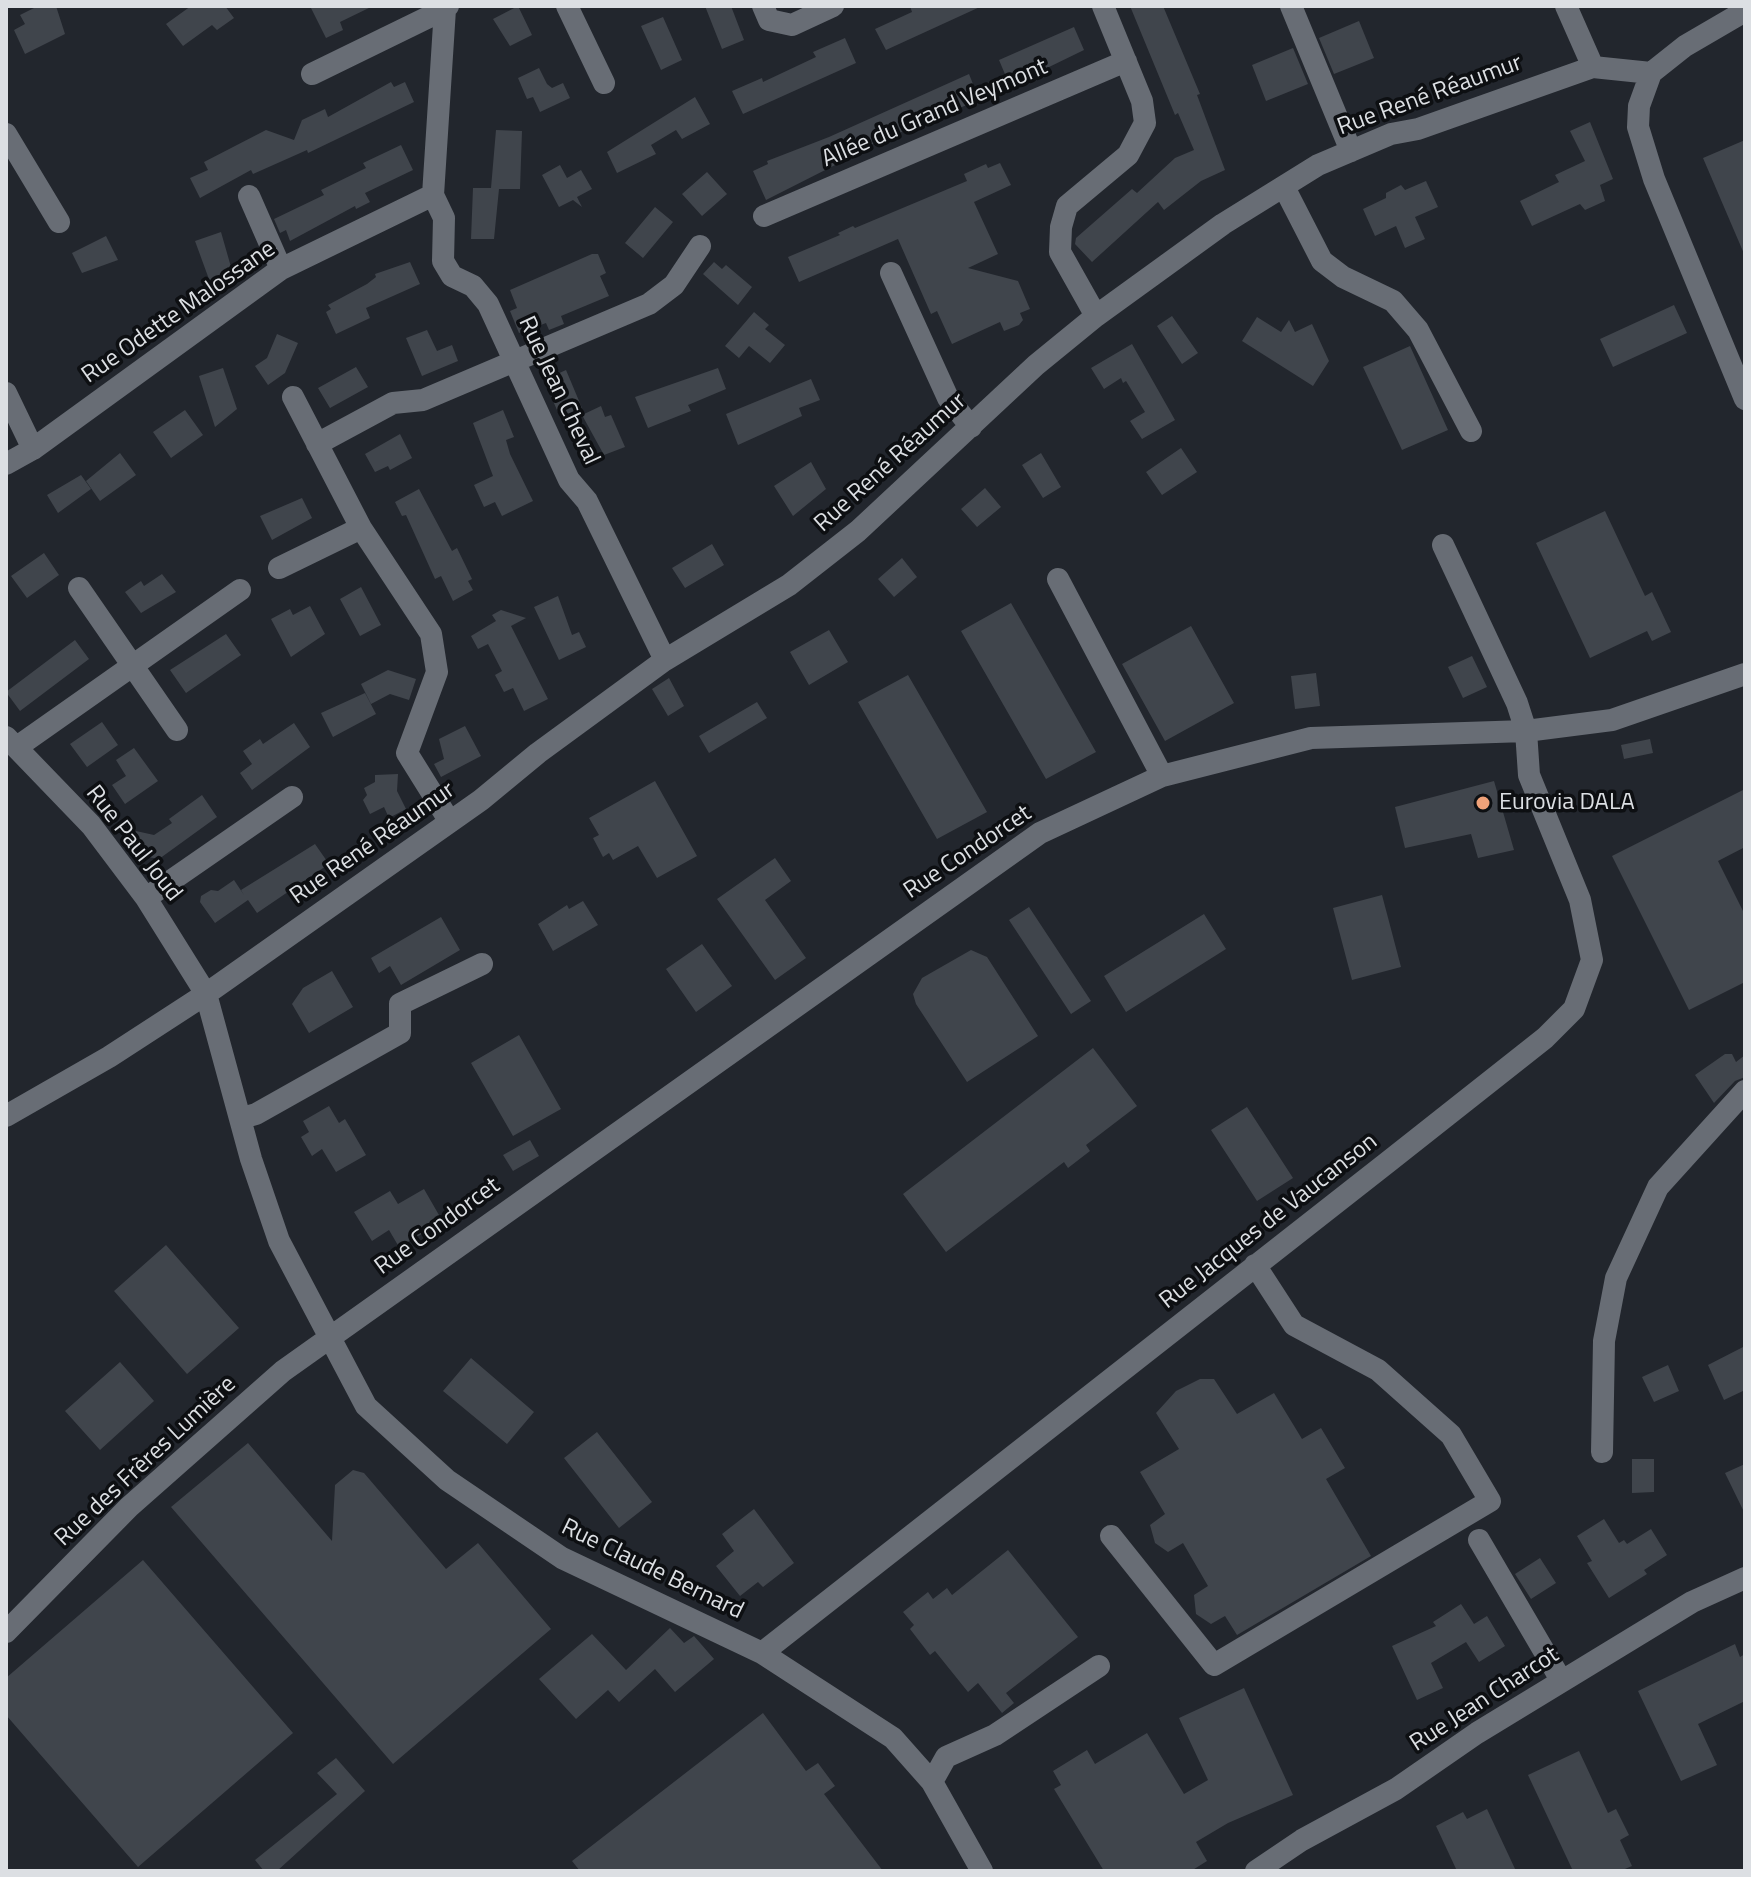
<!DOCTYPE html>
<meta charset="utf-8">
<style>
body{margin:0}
#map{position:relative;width:1751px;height:1877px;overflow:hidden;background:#22262d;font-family:"Titillium Web",sans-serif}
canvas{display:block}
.frame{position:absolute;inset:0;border:8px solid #dcdfe3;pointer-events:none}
</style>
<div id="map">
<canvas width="1751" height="1877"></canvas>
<div class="frame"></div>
</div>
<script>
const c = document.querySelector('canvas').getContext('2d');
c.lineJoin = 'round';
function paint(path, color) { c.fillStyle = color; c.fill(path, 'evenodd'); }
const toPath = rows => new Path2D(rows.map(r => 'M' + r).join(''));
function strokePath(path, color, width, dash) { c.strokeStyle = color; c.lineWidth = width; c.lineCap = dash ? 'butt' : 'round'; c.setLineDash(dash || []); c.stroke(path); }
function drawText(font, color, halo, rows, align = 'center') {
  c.font = font + ' "Titillium Web",sans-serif'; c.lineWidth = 7; c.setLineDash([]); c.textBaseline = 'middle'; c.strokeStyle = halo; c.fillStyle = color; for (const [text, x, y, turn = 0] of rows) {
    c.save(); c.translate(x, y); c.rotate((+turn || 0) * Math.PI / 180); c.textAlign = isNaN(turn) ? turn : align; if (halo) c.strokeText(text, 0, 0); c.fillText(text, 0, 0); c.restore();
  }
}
paint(toPath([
 [38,6,56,6,65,34,25,54,14,30,25,24,20,15],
 [191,6,225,6,234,18,217,30,212,25,183,46,166,24],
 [310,6,373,6,340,22,343,30,326,38],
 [518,6,532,35,510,46,493,19],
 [705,6,731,6,744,40,722,49],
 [910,6,982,6,886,50,875,29,912,12],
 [1130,6,1163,6,1200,94,1197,95,1225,170,1201,181,1164,210,1158,202,1092,262,1075,244,1076,238,1132,189,1137,193,1175,158,1194,150,1178,113,1175,115],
 [663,17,682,60,661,70,641,26],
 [1359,21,1374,58,1334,74,1319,38],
 [1074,27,1084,50,1010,86,999,60],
 [845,38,856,63,743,114,732,91,762,78,763,82,816,57,813,52],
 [1293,48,1308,84,1266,101,1252,65],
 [539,68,547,84,552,88,563,83,570,98,540,112,533,97,527,99,518,78],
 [969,74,977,94,974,102,839,158,841,162,766,200,753,171,768,164,767,161,829,137],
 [391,82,394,87,405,82,414,102,308,153,307,150,253,174,251,170,200,198,190,178,208,170,204,162,266,130,294,140,302,120,325,109,328,117],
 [695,97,710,124,682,139,676,130,651,145,656,154,617,173,607,152],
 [1590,122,1613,179,1600,185,1605,201,1585,210,1580,204,1532,226,1520,201,1559,182,1555,175,1585,161,1570,131],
 [496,130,522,131,520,189,499,189,494,239,471,239,473,188,491,188],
 [1745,140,1745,256,1703,158],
 [401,145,413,170,365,193,370,202,356,209,355,206,290,241,286,230,280,233,274,219,324,195,321,190,366,168,363,163],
 [1000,163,1011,185,974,202,998,254,968,268,1018,281,1030,309,1020,313,1023,320,1019,325,1004,331,1000,322,952,344,937,311,931,314,898,239,799,282,788,257,840,235,838,233,853,226,855,228,967,181,964,174,986,164,988,168],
 [560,165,567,178,581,170,592,189,577,197,582,207,573,200,559,207,542,175],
 [707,172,727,194,702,216,682,194],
 [1426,181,1438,207,1415,217,1425,239,1405,248,1396,226,1375,236,1363,209,1386,198,1386,193,1401,185,1405,190],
 [655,207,673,222,643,258,625,243],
 [221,232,233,274,210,282,195,241],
 [106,236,118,260,82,273,72,253],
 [592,254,598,254,606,273,600,276,609,296,561,316,564,324,549,330,546,323,519,333,510,311,517,308,510,290],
 [410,262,420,284,366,308,370,318,336,334,326,312,331,309,328,305,367,284,376,277,375,274],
 [714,262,722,269,726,265,752,287,738,305,703,274],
 [1674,305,1687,333,1613,367,1600,339],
 [754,312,769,325,765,329,785,345,770,363,749,346,739,358,725,346],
 [1172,316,1198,353,1182,364,1157,326],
 [1257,317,1281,332,1289,320,1295,332,1312,324,1329,361,1313,386,1242,341],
 [427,330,437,351,452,345,458,361,422,376,406,338],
 [277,334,298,343,285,373,268,385,255,366,267,358],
 [1132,344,1175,420,1142,439,1130,421,1145,412,1126,381,1123,383,1121,378,1104,389,1091,368],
 [1410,346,1448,430,1402,450,1363,367],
 [356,367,368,387,330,408,318,388],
 [223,368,237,409,215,427,199,376],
 [718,368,726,389,688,405,691,411,648,428,635,397],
 [566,370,582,408,560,417,544,380],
 [811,379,820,400,799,408,802,416,738,445,726,414],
 [601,406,605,417,611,415,625,447,604,455,582,415],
 [185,410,203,435,171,458,153,432],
 [503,410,514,437,506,440,510,454,533,501,502,516,495,502,484,507,474,485,493,476,473,423],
 [400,434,412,458,390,470,388,466,375,472,365,454],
 [1181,448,1197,472,1162,495,1146,472],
 [120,453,136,475,100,501,86,481],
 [1041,453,1061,487,1043,498,1022,465],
 [811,462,826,489,793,516,774,486],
 [81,475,91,489,58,513,47,495],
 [985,488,1001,507,977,527,961,509],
 [419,489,452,551,457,548,472,579,468,581,473,590,453,601,441,576,435,579,406,515,402,516,395,502],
 [302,498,312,518,272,540,260,516],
 [1605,511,1645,596,1652,592,1671,632,1652,641,1647,631,1590,658,1536,543],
 [712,544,724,565,685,588,672,568],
 [44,553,59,575,27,598,11,576],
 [902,558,917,577,894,597,878,579],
 [162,574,176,592,141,613,125,592,141,581,144,586],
 [361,587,381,625,360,636,340,599],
 [558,596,572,635,579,632,586,647,559,660,534,607],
 [1011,603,1096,752,1046,779,961,631],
 [310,606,325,634,291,657,271,619,290,609,293,615],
 [501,610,526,618,511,626,548,699,524,711,513,688,504,692,495,675,502,671,488,644,478,649,471,636,496,621,492,615],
 [1191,626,1234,703,1165,741,1122,664],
 [829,630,848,662,809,685,790,652],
 [226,634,241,655,186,693,170,670],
 [75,640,89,659,20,711,6,692],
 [1472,656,1487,687,1463,698,1448,667],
 [388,670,416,679,409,700,390,694,371,704,361,684],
 [1316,673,1320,706,1295,709,1291,676],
 [908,675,987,812,937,839,858,702],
 [669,678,684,706,668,716,652,689],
 [365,693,376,714,333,737,321,713],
 [757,702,767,718,709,753,699,736],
 [102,722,118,745,87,767,70,744],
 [294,723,310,747,252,790,240,773,252,764,243,751,260,739,263,744],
 [465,726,481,756,441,777,434,764,444,759,439,739],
 [1650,739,1653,753,1624,759,1621,745],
 [134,748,158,781,125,804,112,785,126,776,116,760],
 [398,774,397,791,406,809,389,818,384,807,370,814,363,800,367,795,364,788,375,782,375,775],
 [655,781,697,856,657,878,638,846,613,860,609,853,603,857,593,838,599,835,589,818],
 [1494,781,1514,850,1478,858,1471,834,1405,848,1395,807],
 [1745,789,1745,847,1718,861,1745,915,1745,982,1689,1010,1612,856],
 [202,795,217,817,159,859,131,854,136,831,154,835,172,823,169,819],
 [315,844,329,864,257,913,248,900,215,923,200,902,201,896,211,890,218,891,234,880,244,895,241,890],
 [775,858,791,881,765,900,806,958,775,980,717,899],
 [1382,895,1401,967,1352,980,1333,908],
 [583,901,598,925,553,951,538,924,567,905,569,909],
 [1029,907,1091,1001,1071,1014,1009,920],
 [1204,914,1226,949,1126,1012,1104,976],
 [441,917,460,950,401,985,390,966,379,973,371,958],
 [702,944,732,986,696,1012,666,969],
 [971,950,987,957,1038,1036,967,1082,916,1004,913,994,922,978],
 [332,971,353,1007,309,1033,292,1004,303,988],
 [519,1035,561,1109,513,1136,471,1063],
 [1093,1048,1137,1106,1086,1145,1090,1151,1068,1168,1064,1162,946,1252,903,1194],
 [1725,1054,1732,1054,1736,1062,1745,1055,1745,1077,1735,1081,1714,1103,1695,1075],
 [329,1106,339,1123,345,1119,366,1155,336,1172,322,1149,312,1156,301,1137,309,1132,303,1121],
 [1247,1107,1293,1178,1257,1201,1211,1130],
 [530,1140,539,1156,513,1171,503,1155],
 [424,1189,443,1222,399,1247,389,1230,372,1241,354,1212,390,1191,398,1204],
 [166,1245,239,1328,187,1374,114,1291],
 [1745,1346,1745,1390,1724,1400,1708,1365],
 [471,1358,534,1412,507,1444,443,1391],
 [120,1362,154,1401,100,1450,65,1411],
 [1668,1365,1679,1391,1654,1402,1642,1377],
 [1200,1379,1214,1379,1237,1414,1274,1393,1302,1439,1321,1428,1345,1468,1326,1479,1371,1556,1237,1635,1225,1616,1211,1624,1196,1614,1194,1595,1208,1586,1183,1543,1168,1552,1155,1543,1150,1525,1165,1514,1140,1472,1179,1449,1156,1413,1176,1391],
 [597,1432,652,1502,619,1528,564,1458],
 [248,1443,332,1541,335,1485,353,1470,364,1473,446,1569,478,1543,551,1629,393,1764,171,1507],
 [1632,1459,1654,1459,1654,1492,1632,1493],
 [1745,1464,1745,1514,1725,1473],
 [754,1509,794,1563,763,1587,758,1582,740,1596,716,1566,734,1551,722,1534],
 [1604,1519,1619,1543,1624,1540,1627,1544,1651,1529,1667,1555,1644,1570,1647,1574,1609,1598,1587,1563,1592,1561,1577,1536],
 [1008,1550,1078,1637,1006,1693,1014,1703,1002,1713,978,1683,968,1692,935,1651,930,1655,910,1629,914,1625,903,1612,928,1592,933,1599,947,1588,952,1595],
 [1540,1558,1556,1583,1531,1599,1515,1574],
 [143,1560,293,1733,138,1867,6,1715,6,1678],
 [1461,1604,1474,1624,1487,1616,1505,1646,1479,1662,1466,1642,1431,1663,1443,1688,1417,1700,1392,1646,1436,1626,1433,1622],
 [670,1628,684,1643,694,1636,714,1659,675,1692,655,1669,619,1702,608,1690,576,1719,539,1679,592,1634,626,1670],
 [1735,1644,1740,1657,1745,1654,1745,1701,1698,1724,1717,1765,1681,1781,1638,1691],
 [1244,1688,1293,1795,1228,1823,1196,1842,1207,1861,1191,1871,1104,1871,1054,1789,1061,1785,1053,1771,1087,1750,1095,1764,1147,1733,1184,1794,1208,1780,1179,1718],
 [763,1713,806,1771,818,1763,835,1786,824,1794,883,1871,580,1871,572,1861],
 [1579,1751,1608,1813,1616,1809,1629,1835,1620,1840,1632,1866,1620,1871,1573,1871,1528,1775],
 [336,1758,365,1791,277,1871,264,1871,255,1860,337,1794,317,1773],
 [1487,1809,1516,1871,1457,1871,1436,1826,1463,1812,1467,1819]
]), '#40454c');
strokePath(toPath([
 [567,6,604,83],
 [763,6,769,20,792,25,833,6],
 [1291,6,1351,151],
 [1566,6,1593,67],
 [1745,11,1685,46,1651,73,1639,106,1638,127,1654,179,1745,399],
 [312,74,445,9],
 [6,134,59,222],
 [1284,187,1322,261,1343,277,1393,301,1418,330,1471,431],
 [433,195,444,218,443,261,452,276,473,286,488,304,569,480,587,501,665,660],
 [249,196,281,269],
 [764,216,1126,61],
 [891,273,948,398,971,427],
 [1096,316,1060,252,1061,227,1067,206,1128,155,1145,123,1142,101,1103,6],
 [6,393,33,449],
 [293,397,361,528],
 [317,444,393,403,423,400,649,304,674,285,700,246],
 [6,464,33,449,281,269,433,195,445,9,448,6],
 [279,568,361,528,431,634,437,672,407,753,450,822],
 [1058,579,1162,776],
 [79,588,177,730],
 [6,737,91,825,146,898,206,994,251,1159,279,1241,366,1406,447,1480,562,1558,762,1653,893,1738,932,1782,982,1871],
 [17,747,240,590],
 [146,898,292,797],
 [6,1116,109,1057,206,994,481,800,538,753,665,660,789,585,858,531,1036,365,1096,316,1223,224,1318,165,1391,134,1418,129,1593,67,1651,73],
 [242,1118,256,1114,400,1033,400,1004,482,964],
 [1602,1452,1604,1341,1616,1278,1658,1187,1745,1091],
 [1111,1536,1214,1665,1490,1501,1451,1435,1378,1370,1294,1325,1255,1265],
 [1479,1540,1561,1680],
 [6,1632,129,1507,283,1371,1040,833,1162,776,1311,738,1526,731,1612,720,1745,674],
 [762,1653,1388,1162,1545,1038,1574,1009,1592,960,1580,900,1529,775,1526,731,1517,703,1443,545],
 [932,1782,946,1757,995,1735,1099,1666],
 [1256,1871,1302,1840,1396,1789,1477,1733,1692,1602,1745,1578]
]), '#686d75', 22);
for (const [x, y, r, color] of [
 [1483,803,8,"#f0a279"]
]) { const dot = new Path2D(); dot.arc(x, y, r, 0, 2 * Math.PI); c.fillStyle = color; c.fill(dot); strokePath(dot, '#0d0f12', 3); }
drawText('24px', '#dcdfe3', '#0d0f12', [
 ["Rue René Réaumur",1430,96,-20],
 ["Allée du Grand Veymont",935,114,-23],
 ["Rue Odette Malossane",179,313,-35],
 ["Rue Jean Cheval",558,391,65],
 ["Rue René Réaumur",891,463,-42],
 ["Rue Paul Joud",133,844,52],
 ["Rue René Réaumur",373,844,-35],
 ["Rue Condorcet",968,853,-34],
 ["Rue Jacques de Vaucanson",1269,1222,-38],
 ["Rue Condorcet",438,1227,-36],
 ["Rue des Frères Lumière",146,1462,-43],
 ["Rue Claude Bernard",652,1570,26],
 ["Rue Jean Charcot",1485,1700,-33]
]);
drawText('24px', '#dcdfe3', '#0d0f12', [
 ["Eurovia DALA",1499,803]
], 'left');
</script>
